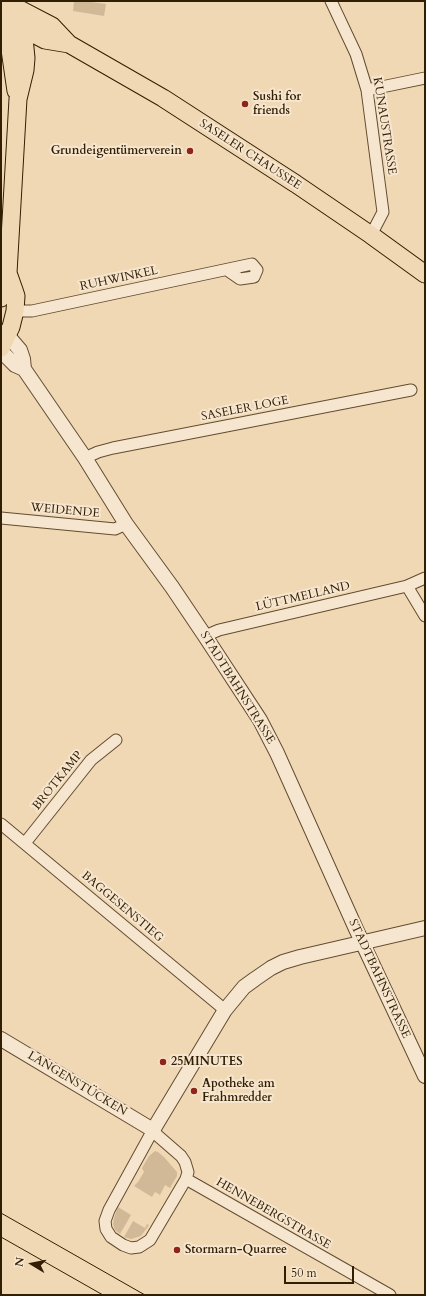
<!DOCTYPE html>
<meta charset="utf-8">
<style>
body{margin:0}
#map{position:relative;width:426px;height:1296px;overflow:hidden;background:#f1d8b5;font-family:Cardo,serif}
canvas{display:block}
.frame{position:absolute;inset:0;border:2px solid #321e02;pointer-events:none}
.north{position:absolute;left:12px;top:1244px;width:40px;height:40px;-webkit-text-stroke:3px #f6e6cf;paint-order:stroke;rotate:280deg;font-size:11px;font-weight:700;line-height:16px;text-align:center;color:#321e02}
.north::after{content:'';display:block;margin:auto;width:14px;height:18px;background:#321e02;clip-path:polygon(50% 0,100% 100%,50% 72%,0 100%)}
.scale{position:absolute;left:284px;top:1266px;width:70px;height:18px;box-sizing:border-box;border:2px solid #321e02;border-top:0;padding-left:5px;font-size:12px;line-height:14px;white-space:nowrap;color:#321e02;-webkit-text-stroke:3px #f6e6cf;paint-order:stroke}
</style>
<div id="map">
<canvas width="426" height="1296"></canvas>
<div class="frame"></div>
<div class="north">N</div>
<div class="scale">50 m</div>
</div>
<script>
const c = document.querySelector('canvas').getContext('2d');
c.lineJoin = 'round';
function paint(path, color) { c.fillStyle = color; c.fill(path, 'evenodd'); }
const toPath = rows => new Path2D(rows.map(r => 'M' + r).join(''));
function strokePath(path, color, width, dash) { c.strokeStyle = color; c.lineWidth = width; c.lineCap = dash ? 'butt' : 'round'; c.setLineDash(dash || []); c.stroke(path); }
function drawText(font, color, halo, rows, align = 'center') {
  c.font = font + ' Cardo,serif'; c.lineWidth = 4; c.setLineDash([]); c.textBaseline = 'middle'; c.strokeStyle = halo; c.fillStyle = color; for (const [text, x, y, turn = 0] of rows) {
    c.save(); c.translate(x, y); c.rotate((+turn || 0) * Math.PI / 180); c.textAlign = isNaN(turn) ? turn : align; if (halo) c.strokeText(text, 0, 0); c.fillText(text, 0, 0); c.restore();
  }
}
paint(toPath([
 [74,1,83,1,106,4,104,16,73,11],
 [155,1151,158,1152,164,1157,177,1172,177,1176,170,1188,165,1185,160,1195,155,1192,152,1197,134,1186,138,1182,144,1172,142,1168,149,1156],
 [118,1207,131,1215,120,1234,115,1230,113,1224,114,1218],
 [133,1221,145,1228,147,1224,149,1225,141,1236,131,1239,124,1237]
]), '#d1b897');
const minor = toPath([
 [331,1,356,54,367,90,383,212,371,235],
 [367,90,425,78],
 [15,311,32,311,252,264,257,270,254,277,240,279,227,270],
 [85,458,98,452,113,448,411,390],
 [1,518,115,529,126,524],
 [425,578,407,586,425,616],
 [205,636,219,630,407,586],
 [1,824,225,1010],
 [25,843,91,760,116,740],
 [153,1130,158,1136,181,1156,185,1162,188,1172,186,1179,150,1240,139,1247,131,1248,123,1245,111,1237,106,1229,105,1221,109,1210,153,1130],
 [186,1179,390,1295]
]);
const tertiary = toPath([
 [1,332,8,336,20,350,23,359,24,369],
 [1,351,15,365,24,369,85,458,126,524,172,587,205,636,260,720,277,753,356,929,425,1076],
 [1,1039,153,1130,225,1010,244,987,255,979,271,968,283,962,300,957,425,928]
]);
const primary = toPath([
 [3,1,16,91],
 [4,1,52,26,69,44,163,98,296,184,371,235,425,274],
 [15,24,45,40,69,44],
 [1,298,8,273,18,99,25,70,26,58,23,28],
 [1,348,11,327,15,311,16,296,14,290,8,273]
]);
strokePath(minor, '#624c2f', 13);
strokePath(tertiary, '#624c2f', 16);
strokePath(primary, '#321e02', 19);
strokePath(minor, '#f6e6cf', 11);
strokePath(tertiary, '#f6e6cf', 14);
strokePath(primary, '#f1d8b5', 17);
strokePath(toPath([
 [1,1213,145,1295],
 [1,1237,103,1295]
]), '#321e02', 1);
for (const [x, y, r, color] of [
 [245,104,4,"#8f2418"],
 [190,151,4,"#8f2418"],
 [163,1062,4,"#8f2418"],
 [194,1091,4,"#8f2418"],
 [177,1250,4,"#8f2418"]
]) { const dot = new Path2D(); dot.arc(x, y, r, 0, 2 * Math.PI); c.fillStyle = color; c.fill(dot); strokePath(dot, '#f6e6cf', 1.5); }
drawText('bold 12px', '#321e02', '#f6e6cf', [
 ["Sushi for",253,97],
 ["friends",253,111],
 ["Grundeigentümerverein",182,151,"right"],
 ["25MINUTES",171,1062],
 ["Apotheke am",202,1084],
 ["Frahmredder",202,1098],
 ["Stormarn-Quarree",185,1250]
], 'left');
drawText('12px', '#321e02', '#f6e6cf', [
 ["KUNAUSTRASSE",384,126,81],
 ["SASELER CHAUSSEE",250,155,33],
 ["RUHWINKEL",119,279,-12],
 ["SASELER LOGE",245,409,-11],
 ["WEIDENDE",65,511,5],
 ["LÜTTMELLAND",303,597,-13],
 ["STADTBAHNSTRASSE",237,688,58],
 ["BROTKAMP",58,781,-51],
 ["BAGGESENSTIEG",122,907,40],
 ["STADTBAHNSTRASSE",379,979,65],
 ["LANGENSTÜCKEN",77,1084,31],
 ["HENNEBERGSTRASSE",273,1214,30]
]);
</script>
